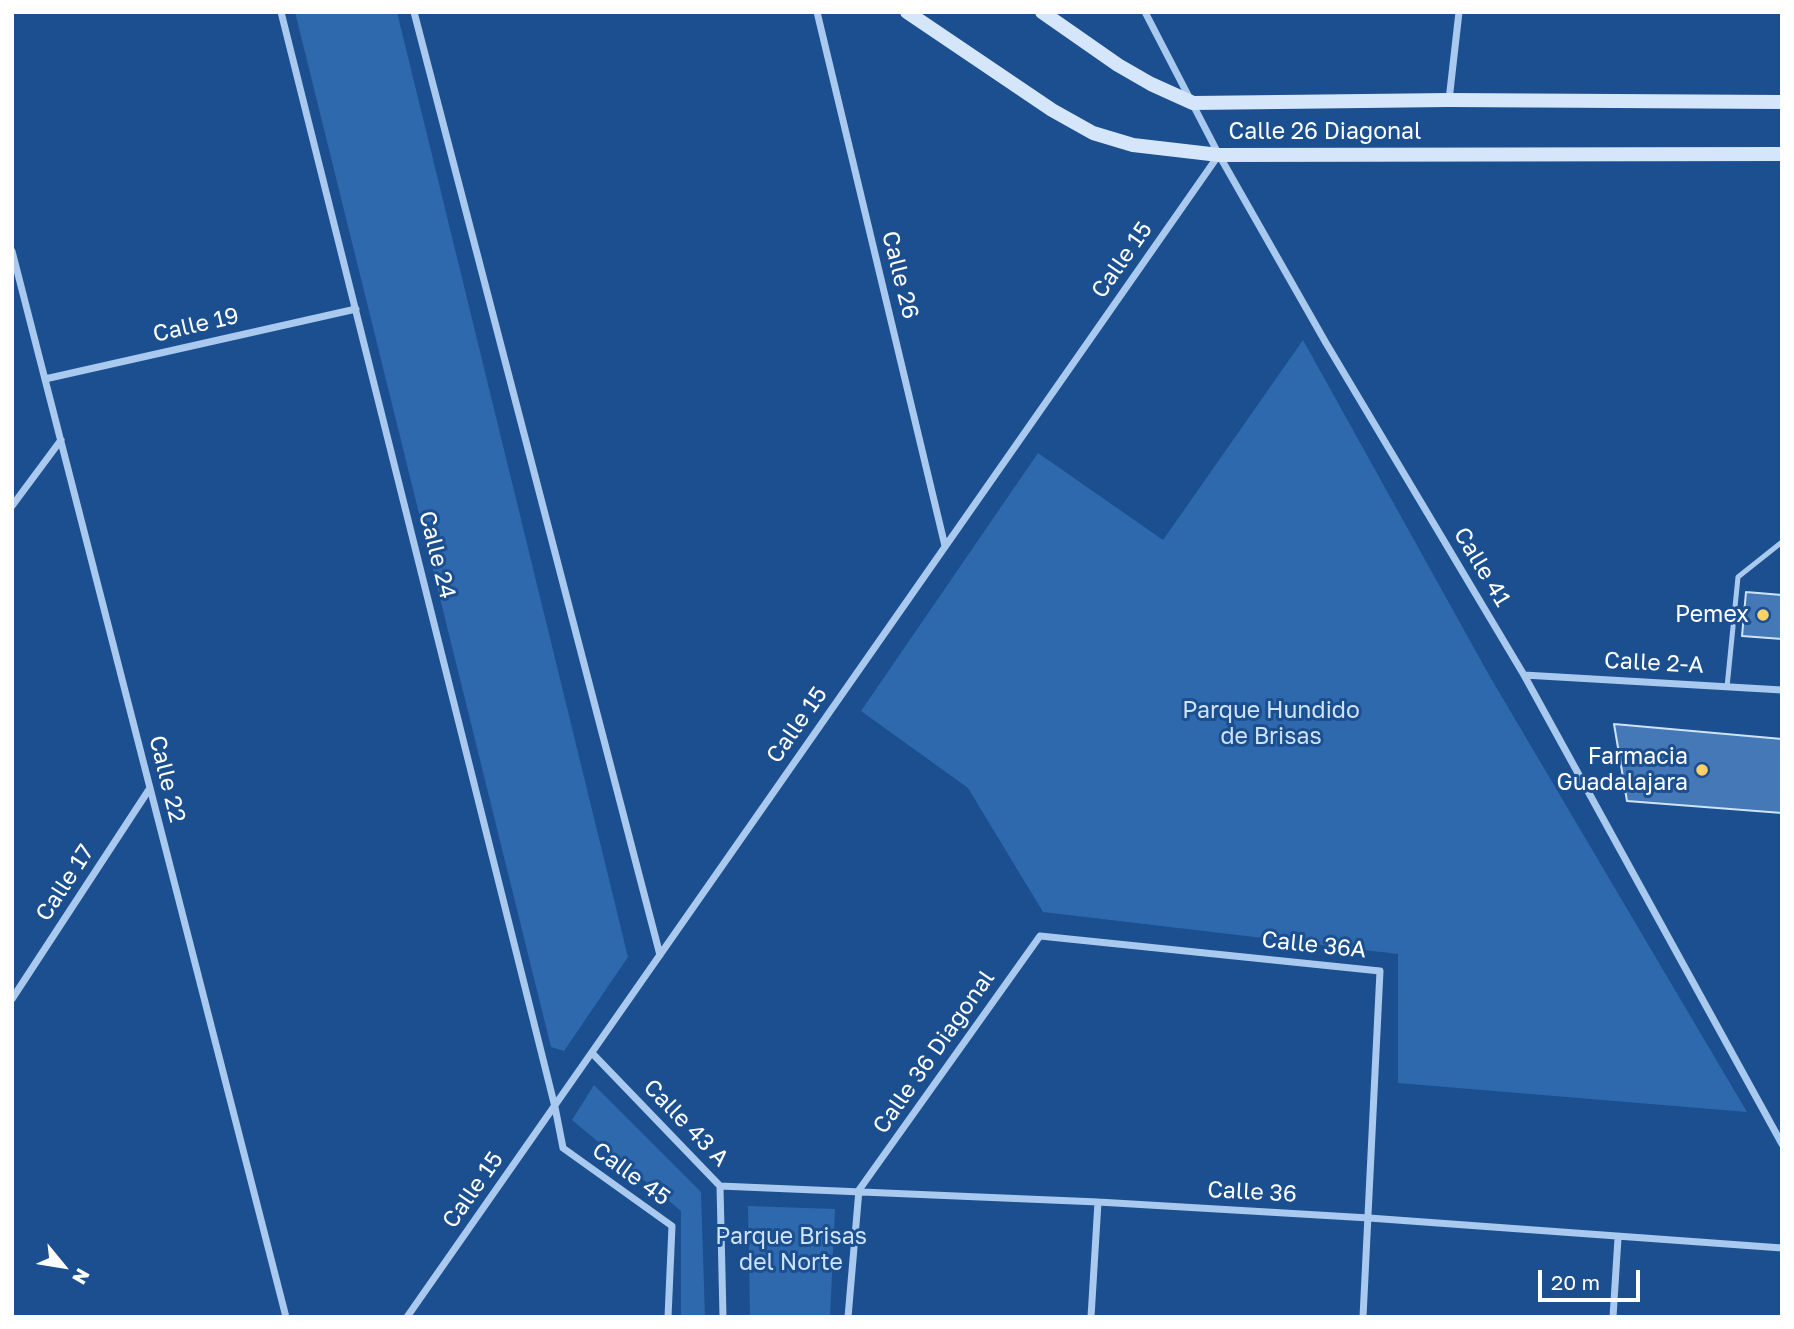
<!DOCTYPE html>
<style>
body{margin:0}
#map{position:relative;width:1794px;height:1329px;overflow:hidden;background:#1b4f8f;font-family:"Golos Text",sans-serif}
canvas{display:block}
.frame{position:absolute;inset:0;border:14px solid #fff;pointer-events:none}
.north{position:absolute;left:28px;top:1231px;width:70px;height:70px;-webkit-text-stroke:5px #1b4f8f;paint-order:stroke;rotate:120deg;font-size:19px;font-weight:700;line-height:28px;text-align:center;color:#fff}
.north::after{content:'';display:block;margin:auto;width:24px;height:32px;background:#fff;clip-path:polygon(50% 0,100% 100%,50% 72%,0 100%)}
.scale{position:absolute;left:1538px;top:1270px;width:102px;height:32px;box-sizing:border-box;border:4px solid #fff;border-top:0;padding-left:9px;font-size:21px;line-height:24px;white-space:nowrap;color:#fff;-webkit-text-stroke:5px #1b4f8f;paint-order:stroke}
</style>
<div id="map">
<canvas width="1794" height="1329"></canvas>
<div class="frame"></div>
<div class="north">N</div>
<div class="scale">20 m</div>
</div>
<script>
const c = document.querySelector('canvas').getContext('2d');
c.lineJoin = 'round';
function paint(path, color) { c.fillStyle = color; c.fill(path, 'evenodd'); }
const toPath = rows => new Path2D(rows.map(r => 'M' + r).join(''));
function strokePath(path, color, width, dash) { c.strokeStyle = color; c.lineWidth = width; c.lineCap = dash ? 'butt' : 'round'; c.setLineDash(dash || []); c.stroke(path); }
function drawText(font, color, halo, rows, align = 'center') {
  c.font = font + ' "Golos Text",sans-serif'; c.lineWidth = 6; c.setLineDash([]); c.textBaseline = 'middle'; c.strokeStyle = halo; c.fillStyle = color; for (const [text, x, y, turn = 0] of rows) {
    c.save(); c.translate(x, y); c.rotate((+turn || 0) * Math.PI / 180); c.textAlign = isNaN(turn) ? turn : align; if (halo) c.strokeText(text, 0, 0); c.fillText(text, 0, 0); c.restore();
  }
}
paint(toPath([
 [295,12,397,12,628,957,564,1051,551,1047],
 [1303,340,1489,675,1747,1112,1398,1083,1398,954,1043,912,968,788,861,711,1038,453,1163,540],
 [594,1085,701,1192,705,1317,681,1317,681,1211,572,1120],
 [748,1206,835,1209,830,1317,750,1317]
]), '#2e69ad');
const building = toPath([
 [1746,592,1782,595,1782,639,1742,636,1746,592],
 [1614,724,1782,739,1782,813,1627,801,1614,724]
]);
paint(building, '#4478b7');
strokePath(building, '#cfe3fa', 2);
strokePath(toPath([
 [1727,687,1738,577,1782,542]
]), '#a9c9ee', 5);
strokePath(toPath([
 [281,12,555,1107,563,1148,672,1226,668,1317],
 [414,12,660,955],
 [817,12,945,546],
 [1145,12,1219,155,1326,343,1524,675,1782,1144],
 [1449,100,1459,12],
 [12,251,286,1317],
 [45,379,356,309],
 [12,506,61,440],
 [1524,675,1782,690],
 [12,999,150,788],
 [592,1053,720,1186,723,1317],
 [720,1186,1098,1202,1369,1218,1782,1248],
 [407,1317,1218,156],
 [848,1317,859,1190,1040,936,1380,971,1363,1317],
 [1091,1317,1098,1202],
 [1613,1317,1618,1238]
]), '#a9c9ee', 7);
strokePath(toPath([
 [907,12,1052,110,1093,133,1133,145,1219,155,1782,154],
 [1042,12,1118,65,1151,84,1193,103,1449,100,1782,102]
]), '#d6e6fa', 14);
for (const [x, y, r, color] of [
 [1763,615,7,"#ffd166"],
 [1702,770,7,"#ffd166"]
]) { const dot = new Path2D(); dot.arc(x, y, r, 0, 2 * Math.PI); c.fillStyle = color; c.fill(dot); strokePath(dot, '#1b4f8f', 2.5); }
drawText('23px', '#fff', '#1b4f8f', [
 ["Calle 26 Diagonal",1325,132],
 ["Calle 15",1122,260,-55],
 ["Calle 26",900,275,76],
 ["Calle 19",196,325,-13],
 ["Calle 24",437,555,76],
 ["Calle 41",1482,567,59],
 ["Calle 2-A",1654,663,3],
 ["Calle 15",797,725,-55],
 ["Calle 22",167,779,76],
 ["Calle 17",65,883,-57],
 ["Calle 36A",1314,945,6],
 ["Calle 36 Diagonal",934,1052,-55],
 ["Calle 43 A",686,1123,46],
 ["Calle 45",631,1174,36],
 ["Calle 15",473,1190,-55],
 ["Calle 36",1252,1192,3]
]);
drawText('23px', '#fff', '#1b4f8f', [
 ["Pemex",1749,615],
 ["Farmacia",1688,757],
 ["Guadalajara",1688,783]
], 'right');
drawText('23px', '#cfe3fa', '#1b4f8f', [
 ["Parque Hundido",1271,711],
 ["de Brisas",1271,737],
 ["Parque Brisas",791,1237],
 ["del Norte",791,1263]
]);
</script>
